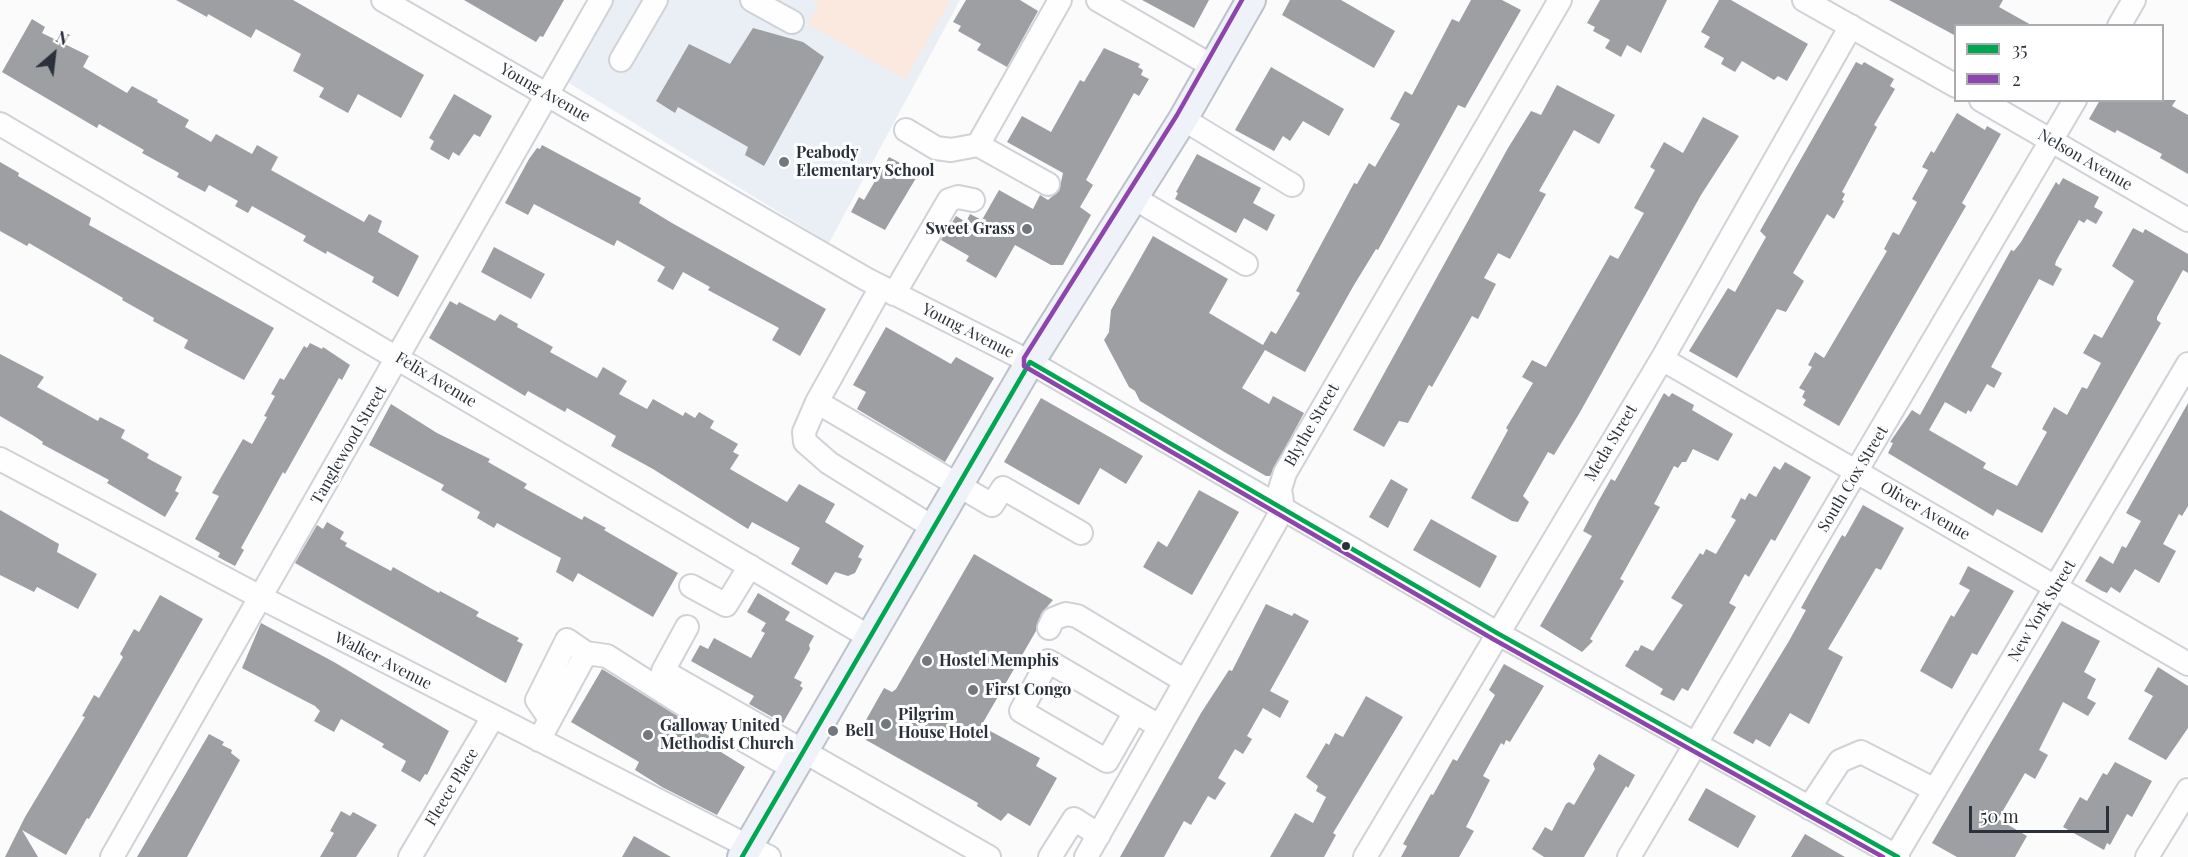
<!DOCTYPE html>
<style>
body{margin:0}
#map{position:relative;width:2188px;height:857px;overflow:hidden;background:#fbfbfb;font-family:"Playfair Display",serif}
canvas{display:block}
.legend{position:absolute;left:1954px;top:24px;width:210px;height:78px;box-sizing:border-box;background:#fff;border:2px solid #aaadb0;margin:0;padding:8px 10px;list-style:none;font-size:18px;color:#2a313a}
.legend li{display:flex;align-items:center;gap:12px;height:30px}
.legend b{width:30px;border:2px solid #aaadb0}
.north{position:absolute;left:24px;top:24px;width:60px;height:60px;-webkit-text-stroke:4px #fff;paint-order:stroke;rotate:28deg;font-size:16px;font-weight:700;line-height:24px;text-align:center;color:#2a313a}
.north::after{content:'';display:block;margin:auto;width:21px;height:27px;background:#2a313a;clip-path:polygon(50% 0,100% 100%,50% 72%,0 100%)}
.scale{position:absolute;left:1969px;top:806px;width:140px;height:27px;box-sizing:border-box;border:3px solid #2a313a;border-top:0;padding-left:8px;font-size:18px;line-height:21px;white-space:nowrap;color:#2a313a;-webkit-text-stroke:4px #fff;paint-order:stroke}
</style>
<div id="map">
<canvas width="2188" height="857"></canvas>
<ul class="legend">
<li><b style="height:8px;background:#00a651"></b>35</li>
<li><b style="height:8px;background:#8e44ad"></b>2</li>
</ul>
<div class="north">N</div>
<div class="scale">50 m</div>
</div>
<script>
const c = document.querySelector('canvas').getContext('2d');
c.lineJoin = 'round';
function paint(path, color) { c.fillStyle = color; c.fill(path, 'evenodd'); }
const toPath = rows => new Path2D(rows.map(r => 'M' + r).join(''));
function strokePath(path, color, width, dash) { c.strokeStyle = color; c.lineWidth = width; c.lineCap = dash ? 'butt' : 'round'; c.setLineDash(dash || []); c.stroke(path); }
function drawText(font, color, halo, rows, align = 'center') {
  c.font = font + ' "Playfair Display",serif'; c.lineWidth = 6; c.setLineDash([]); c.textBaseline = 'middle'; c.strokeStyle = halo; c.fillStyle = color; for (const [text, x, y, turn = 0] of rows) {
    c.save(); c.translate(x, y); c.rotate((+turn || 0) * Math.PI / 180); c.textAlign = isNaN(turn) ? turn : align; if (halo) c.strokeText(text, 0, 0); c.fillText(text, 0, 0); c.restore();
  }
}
paint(toPath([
 [611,0,960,0,829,243,564,80]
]), '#eaeff5');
paint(toPath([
 [813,0,951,0,905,79,808,24,819,4]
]), '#fbe9e0');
paint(toPath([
 [176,0,293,0,424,75,401,118,358,94,348,113,319,97,324,88,293,71,301,54,256,29,251,38,208,14,207,17],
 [464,0,564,0,543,37,540,36,536,42],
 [966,0,1020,0,1038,11,1007,67,977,50,981,44,958,31,961,26,953,22],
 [1142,0,1209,0,1194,28],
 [1290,0,1341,0,1395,31,1374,68,1282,15],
 [1471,0,1502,0,1521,10,1465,108,1458,105,1378,250,1376,249,1354,285,1305,372,1265,350,1242,388,1269,404,1273,396,1304,413,1270,476,1266,476,1226,453,1140,401,1135,391,1129,387,1104,340,1109,332,1111,310,1153,236,1228,279,1209,313,1263,345,1271,331,1276,334,1300,293,1296,291,1354,183,1357,184,1369,163,1375,167,1400,124,1390,119,1405,91,1412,95,1452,19,1459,22],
 [1600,0,1667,0,1641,53,1627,45,1621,57,1605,48,1610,40,1593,31,1595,27,1587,23],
 [1719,0,1731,0,1808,44,1787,81,1778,76,1774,80,1742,61,1735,72,1721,64,1724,58,1704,47,1710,37,1701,32],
 [1889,0,2003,0,1999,7,2033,26,1956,26,1956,36],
 [32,19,45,27,42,33,89,56,83,67,127,93,132,86,158,100,157,102,189,120,185,127,211,142,216,134,252,154,257,145,278,157,271,170,364,222,369,214,382,221,378,232,419,256,398,297,372,282,374,277,327,251,326,254,303,241,306,236,252,206,248,213,235,206,238,201,209,185,205,192,177,177,179,173,142,153,144,150,99,124,97,128,2,72],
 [753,28,803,42,824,57,764,166,745,155,748,147,678,107,675,113,656,101,689,44,730,64],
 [1104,48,1140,64,1138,67,1143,70,1141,75,1149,79,1139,96,1134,93,1086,180,1093,185,1080,207,1091,215,1063,265,1051,265,1015,245,996,278,966,261,969,256,941,240,956,216,966,222,970,214,982,220,999,190,1033,209,1040,195,1048,200,1059,191,1063,173,1007,142,1022,116,1051,132,1080,80,1084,82],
 [1856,62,1862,65,1864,62,1894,79,1890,86,1895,89,1874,125,1877,127,1842,192,1845,194,1842,200,1844,201,1834,219,1827,214,1793,273,1804,281,1786,312,1777,309,1737,378,1689,351,1728,288,1735,292,1766,237,1760,231],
 [1271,67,1344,109,1329,136,1303,121,1290,141,1283,136,1274,151,1235,130],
 [1557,85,1615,115,1599,144,1574,130,1539,191,1546,194,1510,259,1498,253,1484,278,1496,284,1478,319,1472,316,1432,387,1429,385,1408,423,1399,421,1384,447,1353,430,1508,148,1531,111,1541,115],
 [454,94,492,116,480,137,474,134,459,156,453,152,449,160,430,149,434,141,429,138],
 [2100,100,2176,100,2172,106,2188,115,2188,174,2160,158,2162,154,2117,130,2115,133,2089,119],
 [1957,113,1985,130,1987,126,2001,134,1962,203,1966,206,1839,426,1803,405,1806,400,1802,397,1805,391,1799,388,1812,367,1808,365,1815,352,1824,358,1887,251,1884,249,1893,232,1899,235,1917,202,1912,199,1928,170,1922,167,1931,151,1934,153],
 [1703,117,1739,136,1701,195,1579,414,1554,455,1548,452,1523,496,1529,502,1518,522,1512,521,1471,498,1508,430,1506,428,1514,415,1533,383,1522,377,1532,360,1546,367,1610,255,1618,259,1644,213,1634,208,1655,170,1650,167,1664,142,1683,153],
 [542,145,641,198,639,203,672,223,826,309,800,356,772,340,779,328,708,290,710,287,683,272,673,290,657,281,665,267,617,240,614,246,534,204,528,215,505,203,529,159,537,148,540,149],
 [1197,154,1261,188,1253,203,1275,215,1267,231,1244,218,1236,233,1175,199,1178,193,1176,192],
 [889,157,919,173,885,230,851,212,859,197,864,200],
 [0,162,19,173,18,176,91,218,89,225,274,328,244,380,184,348,188,340,153,321,154,318,122,300,123,298,29,243,27,246,0,231],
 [2063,178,2099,197,2094,207,2103,212,2096,224,2087,219,2084,223,2079,220,2056,261,2055,265,2062,269,2053,286,2039,279,1991,367,2002,373,1994,388,1987,384,1971,412,1968,410,1966,414,1945,402,1929,430,1986,463,1983,468,2017,486,2047,432,2042,429,2054,407,2067,415,2082,387,2087,389,2101,363,2083,353,2094,334,2102,338,2134,281,2112,266,2133,228,2143,233,2145,229,2188,254,2188,273,2183,270,2157,317,2157,320,2161,323,2042,533,1997,509,1993,516,1888,453,1893,443,1890,442,1912,410,1920,415,2011,250,2014,251,2021,242,2056,182,2059,185],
 [494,247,545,274,531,299,481,272],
 [450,301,457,305,459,302,495,321,500,314,518,324,517,327,553,347,550,352,597,378,603,367,627,381,619,394,647,409,653,399,683,416,685,412,695,418,699,412,714,421,710,428,738,444,733,452,739,455,730,469,787,502,799,484,835,504,825,522,864,546,858,557,862,559,855,573,848,576,835,572,827,585,791,564,800,548,752,522,748,529,653,469,611,446,616,436,567,408,565,412,528,391,525,396,429,338],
 [886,327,951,364,956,357,994,378,945,462,857,409,866,392,853,385],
 [310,343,322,349,323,347,350,365,342,380,339,378,285,474,283,472,241,548,244,550,235,566,218,557,220,553,195,539,219,496,212,493,243,439,252,444,267,417,264,416,275,396,271,394,280,378,284,380,304,346,307,348],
 [0,354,44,377,37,387,98,421,100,417,125,430,121,438,149,454,147,458,182,477,175,491,179,493,165,517,107,483,109,480,42,444,43,442,34,436,0,416],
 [1664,393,1669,397,1672,393,1694,405,1692,410,1733,434,1718,461,1693,449,1686,462,1682,462,1678,468,1674,466,1654,504,1660,507,1620,579,1624,581,1590,639,1593,641,1582,652,1540,626,1592,536,1583,531,1598,502,1611,479,1615,481],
 [1041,398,1143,456,1126,484,1100,468,1079,505,1004,462],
 [2188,403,2188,506,2182,516,2179,514,2163,544,2176,551,2159,583,2135,569,2120,593,2111,587,2107,593,2102,591,2085,581,2100,556,2113,564,2122,546,2126,548,2141,521,2126,513],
 [391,404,437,433,490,459,488,462,527,484,524,488,582,520,584,516,606,528,604,530,678,573,653,617,578,573,573,582,556,572,561,558,497,523,494,528,477,518,480,512,441,490,444,485,369,445],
 [1785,462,1811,477,1775,541,1771,539,1749,577,1745,574,1729,603,1736,607,1688,691,1682,688,1674,701,1660,694,1663,689,1625,666,1635,650,1638,651,1641,645,1653,651,1683,605,1671,598,1700,553,1703,555,1706,549,1716,554,1736,520,1731,517,1741,498,1745,500,1749,493,1756,497,1774,466,1780,470],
 [1391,479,1408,489,1388,528,1369,517],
 [1199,490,1239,512,1192,595,1143,567,1158,541,1167,547],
 [1863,505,1904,528,1881,570,1876,568,1828,649,1843,657,1809,724,1790,713,1770,747,1756,739,1753,744,1733,733,1789,641,1806,610,1801,608,1821,572,1842,535,1845,537],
 [0,510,59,544,57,552,97,574,78,609,37,587,34,592,0,575],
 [1431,519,1497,556,1480,588,1413,550],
 [327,522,344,532,340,539,347,543,345,546,391,571,393,567,439,593,440,591,479,612,476,616,519,638,517,641,523,644,506,683,295,563,317,525,323,529],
 [974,554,1053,600,1041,614,1036,631,981,726,1040,758,1036,766,1057,778,1030,826,1008,813,1001,821,977,806,978,803,866,740,874,724,866,720,884,688,892,692,896,689],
 [1968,566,2014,591,1977,655,1972,653,1952,689,1920,671,1951,615,1954,617,1970,590,1959,584],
 [758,593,790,612,785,620,814,636,809,645,810,649,794,678,802,682,800,686,803,688,783,723,749,704,754,696,691,661,700,645,708,649,714,638,751,658,765,633,761,631,766,623,747,612],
 [160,595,203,619,89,819,87,818,66,855,22,830,38,857,5,857,25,817,85,717,82,716,94,695,99,698,123,657,120,654,134,629,139,632],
 [1266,604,1292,616,1294,613,1309,621,1270,691,1289,701,1280,718,1263,708,1247,736,1252,739,1243,754,1235,749,1218,778,1226,783,1215,800,1208,796,1191,825,1184,821,1164,857,1120,857,1201,713,1229,670,1232,671],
 [2062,621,2100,641,2084,672,2096,679,2087,698,2096,703,2088,716,2063,702,2039,750,2048,755,2035,779,2025,773,1998,819,2027,836,2015,857,1957,857,1932,843],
 [261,623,334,662,449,731,427,775,425,774,420,782,401,771,406,761,382,747,384,744,341,719,334,732,314,721,320,711,315,706,242,668],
 [1504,664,1544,686,1510,742,1506,740,1504,745,1501,743,1483,776,1490,780,1466,827,1474,831,1459,857,1401,857,1407,846,1403,844,1431,794,1433,795,1453,759,1457,761,1495,695,1489,690],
 [2158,667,2188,686,2188,728,2166,760,2128,739,2153,696,2144,691],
 [602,669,711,737,708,744,745,767,717,815,662,787,635,770,639,762,571,722],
 [1366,696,1403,717,1333,833,1336,835,1324,857,1270,857,1295,813,1313,823,1326,797,1316,791,1318,786,1306,777,1326,743,1329,745,1335,733,1343,737],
 [209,734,224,742,222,745,232,750,231,753,240,760,187,857,137,857],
 [1599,754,1635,775,1628,788,1626,786,1584,857,1544,857,1532,849,1545,827,1552,831,1566,804,1569,802,1574,805,1595,769,1593,764],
 [2115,762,2152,781,2132,817,2127,814,2110,845,2107,843,2104,850,2063,827,2080,797,2087,801,2103,773,2107,775],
 [1706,788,1756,816,1738,848,1688,820],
 [341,811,350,816,353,812,377,825,356,857,320,857,334,833,330,831],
 [1805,834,1845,857,1791,857],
 [634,836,671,857,622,857]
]), '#9d9fa3');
const minor = toPath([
 [383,0,866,279,1030,362,1497,633,1898,857],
 [752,0,792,22],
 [1098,0,1212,66],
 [1804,0,1956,86],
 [2119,26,2134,0],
 [621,60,656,0],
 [1981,100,2188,220],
 [1183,119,1292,185],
 [0,124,871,638],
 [906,130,936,148,951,150,978,145],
 [1048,184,978,145,1060,0],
 [1134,198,1246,264],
 [881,287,817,402,804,432,805,442,829,463,934,528],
 [894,294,949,200,958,197,973,200],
 [1662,359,2188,664],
 [817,402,992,505,1003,488,1081,533],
 [0,459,262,598,769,857],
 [691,586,726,605,750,566],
 [687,627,663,671,989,857],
 [1049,628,1053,619,1066,614,1077,616,1185,681],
 [586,653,607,656,695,712,794,769],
 [1135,712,1107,761,1021,711,1048,661,1159,726],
 [539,740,586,653,567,640,537,700,550,719],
 [1809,808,1840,761,1861,752,1935,790],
 [112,857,601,0],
 [410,857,493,717],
 [1050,857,1074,819,1099,835],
 [1086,857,1283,509,1280,489,1285,473,1560,0],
 [1365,857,1662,359,1851,26],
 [1629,857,2075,100],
 [1895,857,2188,364],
 [2147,857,2188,790]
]);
const major = toPath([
 [742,857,1030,362,1183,119,1251,0]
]);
strokePath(minor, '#d0d2d7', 26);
strokePath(major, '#bcc1ca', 32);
strokePath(minor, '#fefefe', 22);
strokePath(major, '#eff2f8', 28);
strokePath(toPath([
 [742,857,1030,362,1497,633,1898,857]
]), '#00a651', 4.5);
strokePath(toPath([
 [1242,0,1177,115,1024,358,1024,366,1493,639,1883,857]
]), '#8e44ad', 4.5);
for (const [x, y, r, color] of [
 [784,162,6,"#73787e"],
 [1027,229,6,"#73787e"],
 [1346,546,5,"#2a313a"],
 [927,661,6,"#73787e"],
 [973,690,6,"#73787e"],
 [886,724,6,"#73787e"],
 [833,731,6,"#73787e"],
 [648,735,6,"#73787e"]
]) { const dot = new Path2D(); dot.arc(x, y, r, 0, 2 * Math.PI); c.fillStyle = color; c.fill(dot); strokePath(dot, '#fff', 2); }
drawText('16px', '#2a313a', '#fff', [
 ["Young Avenue",545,93,30],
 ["Nelson Avenue",2085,160,30],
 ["Young Avenue",968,331,27],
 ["Felix Avenue",436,380,31],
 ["Blythe Street",1312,425,-60],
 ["Meda Street",1611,443,-59],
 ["Tanglewood Street",349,445,-60],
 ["South Cox Street",1853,479,-59],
 ["Oliver Avenue",1925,511,30],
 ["New York Street",2042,611,-59],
 ["Walker Avenue",383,661,27],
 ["Fleece Place",452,787,-59]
]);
drawText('bold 16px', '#2a313a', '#fff', [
 ["Peabody",796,153],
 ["Elementary School",796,171],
 ["Sweet Grass",1015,229,"right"],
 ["Hostel Memphis",939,661],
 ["First Congo",985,690],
 ["Pilgrim",898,715],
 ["House Hotel",898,733],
 ["Galloway United",660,726],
 ["Methodist Church",660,744],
 ["Bell",845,731]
], 'left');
</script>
